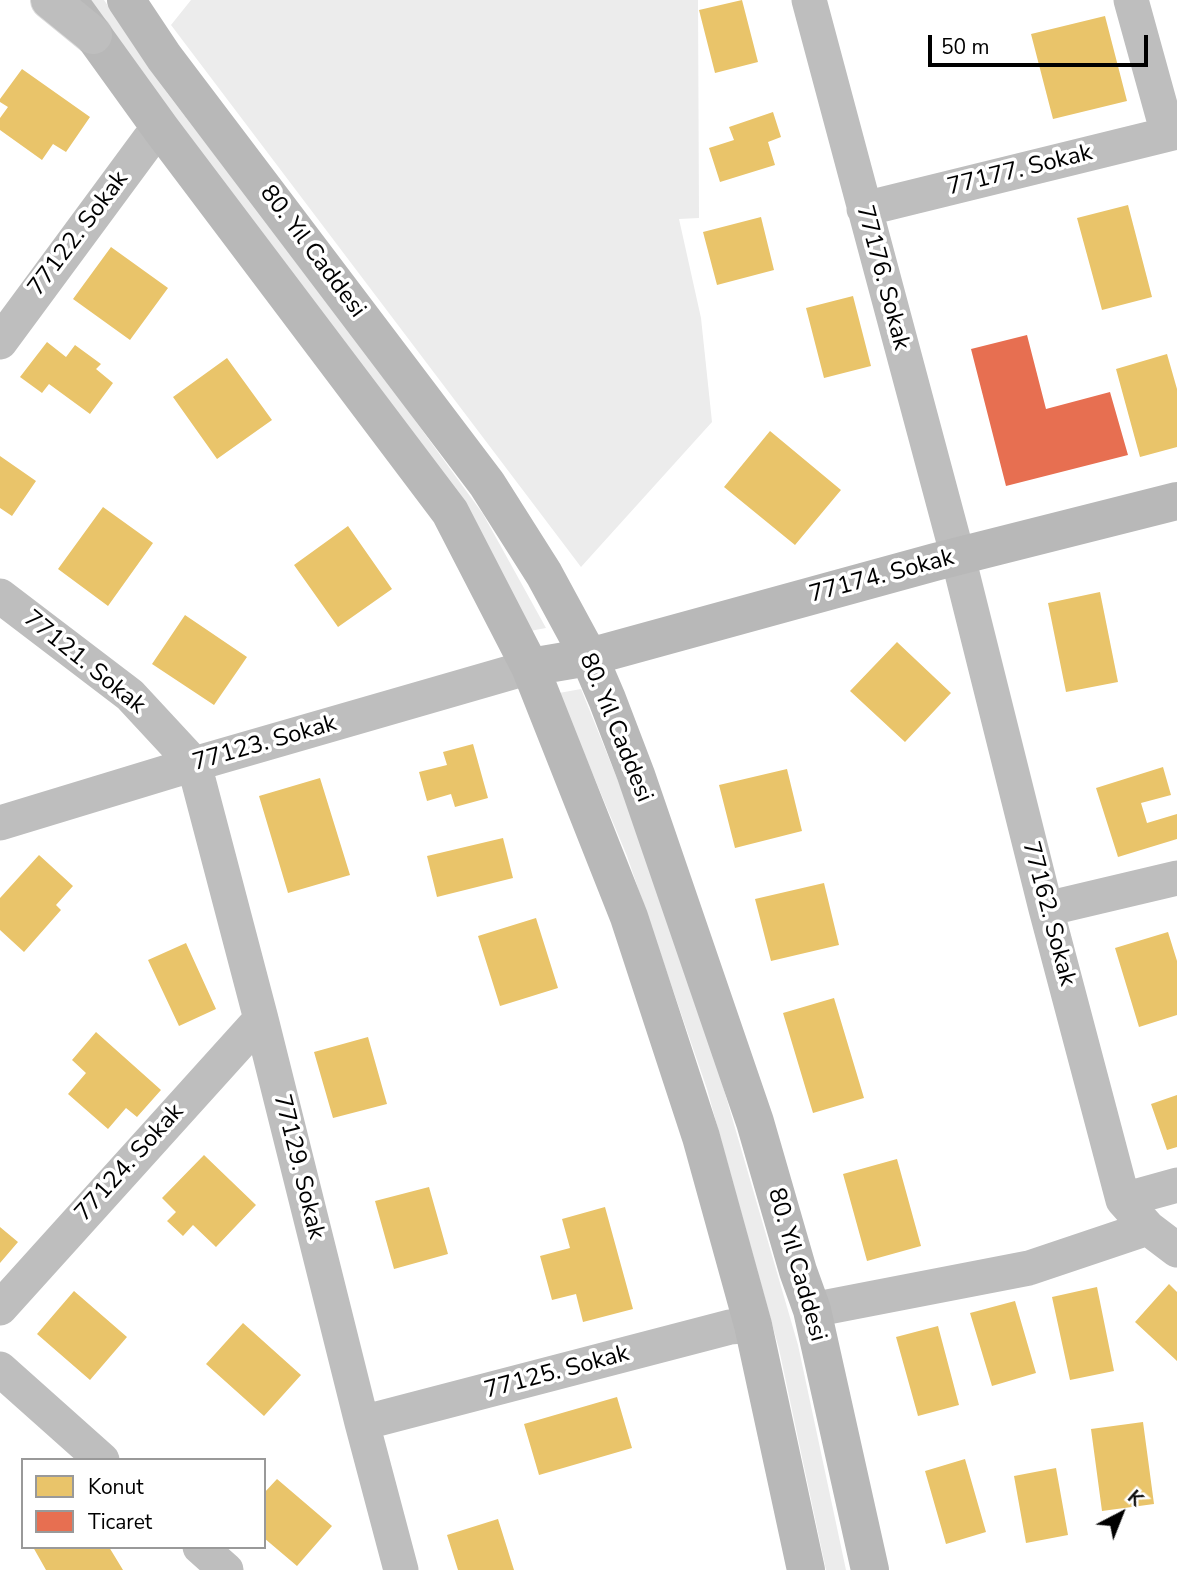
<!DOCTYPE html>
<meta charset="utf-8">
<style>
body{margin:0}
#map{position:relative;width:1177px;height:1570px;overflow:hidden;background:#fff;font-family:"Nunito Sans",sans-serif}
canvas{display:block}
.legend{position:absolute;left:21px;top:1458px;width:245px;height:91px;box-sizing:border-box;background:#fff;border:2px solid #999;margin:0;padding:9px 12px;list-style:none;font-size:21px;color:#000}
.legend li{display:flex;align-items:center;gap:14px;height:35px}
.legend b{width:35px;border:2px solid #999}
.north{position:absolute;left:1086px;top:1479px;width:70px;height:70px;-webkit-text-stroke:5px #fff;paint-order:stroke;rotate:42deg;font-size:19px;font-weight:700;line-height:28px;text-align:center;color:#000}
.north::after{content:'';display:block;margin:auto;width:24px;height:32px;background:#000;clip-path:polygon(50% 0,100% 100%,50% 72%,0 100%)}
.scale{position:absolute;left:928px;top:35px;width:220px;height:32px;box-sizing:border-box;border:4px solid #000;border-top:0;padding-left:9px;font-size:21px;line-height:24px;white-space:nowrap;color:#000;-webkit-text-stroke:5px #fff;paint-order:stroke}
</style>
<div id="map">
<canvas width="1177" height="1570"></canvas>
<ul class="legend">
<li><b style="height:19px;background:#e9c46a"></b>Konut</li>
<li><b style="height:19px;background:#e76f51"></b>Ticaret</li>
</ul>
<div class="north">K</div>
<div class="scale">50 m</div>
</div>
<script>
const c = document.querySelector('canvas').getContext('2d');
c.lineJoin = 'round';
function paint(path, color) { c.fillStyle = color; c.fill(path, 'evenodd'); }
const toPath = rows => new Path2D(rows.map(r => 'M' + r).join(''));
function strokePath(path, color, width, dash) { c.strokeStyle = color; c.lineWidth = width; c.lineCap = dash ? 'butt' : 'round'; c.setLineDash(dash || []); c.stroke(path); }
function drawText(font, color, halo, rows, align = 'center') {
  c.font = font + ' "Nunito Sans",sans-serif'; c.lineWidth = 7; c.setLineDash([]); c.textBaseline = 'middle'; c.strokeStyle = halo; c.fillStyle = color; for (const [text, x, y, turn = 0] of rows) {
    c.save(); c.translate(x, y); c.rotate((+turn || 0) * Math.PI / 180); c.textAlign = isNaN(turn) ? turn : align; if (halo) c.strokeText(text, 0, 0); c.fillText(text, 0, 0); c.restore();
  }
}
paint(toPath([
 [89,0,104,0,168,94,364,350,483,514,546,628,530,631],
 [191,0,698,0,699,218,679,219,701,318,712,422,581,567,171,25],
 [581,689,645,848,722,1083,798,1345,846,1570,826,1570,779,1349,707,1089,627,856,559,693]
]), '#ececec');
paint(toPath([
 [742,0,758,62,715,73,699,10],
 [1105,16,1127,101,1053,119,1031,34],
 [22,69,90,117,66,152,53,144,42,160,0,130,0,118,8,107,0,102,0,99],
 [773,112,781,137,768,142,775,165,720,182,709,148,734,140,729,127],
 [1128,205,1152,297,1102,310,1077,218],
 [761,217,774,270,717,285,703,232],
 [111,247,168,288,130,340,73,299],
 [853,296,871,366,824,378,806,308],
 [47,342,66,357,75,345,101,364,96,369,113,383,90,414,49,384,42,393,20,377],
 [1167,354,1177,389,1177,447,1140,457,1116,369],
 [227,358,272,420,217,459,173,397],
 [770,431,841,490,795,545,724,487],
 [0,456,36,481,12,516,0,508],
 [103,507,153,543,108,606,58,569],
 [348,526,392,589,338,627,294,565],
 [1100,592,1118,682,1066,692,1048,603],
 [185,615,247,657,214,705,152,664],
 [897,642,951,693,905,742,850,691],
 [473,744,488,798,455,807,451,794,427,801,419,772,447,765,443,752],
 [1163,767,1171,795,1141,803,1147,823,1177,814,1177,839,1118,857,1096,788],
 [787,769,802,831,735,848,719,785],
 [320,778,350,875,288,893,259,796],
 [503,838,513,878,437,897,427,856],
 [39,855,73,886,56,905,61,910,24,952,0,930,0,898],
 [824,883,839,945,771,961,755,899],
 [536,918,558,988,500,1006,478,936],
 [1168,932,1177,961,1177,1015,1139,1027,1115,948],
 [186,943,216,1009,179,1026,148,960],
 [834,998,864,1098,813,1113,783,1013],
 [96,1032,161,1090,137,1117,126,1108,108,1129,68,1094,86,1073,72,1060],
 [368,1037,387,1104,333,1118,314,1052],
 [1177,1095,1177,1147,1167,1150,1151,1104],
 [204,1155,256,1205,216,1247,193,1225,183,1236,167,1221,176,1212,162,1198],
 [897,1159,921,1246,867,1261,843,1174],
 [429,1187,448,1254,394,1269,375,1201],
 [605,1207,633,1309,583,1322,576,1294,552,1300,540,1256,570,1248,562,1219],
 [0,1227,18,1242,0,1263],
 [1169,1284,1177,1292,1177,1361,1135,1322],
 [1097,1287,1114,1371,1070,1380,1052,1297],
 [74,1291,127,1337,90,1380,37,1334],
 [1015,1301,1036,1373,992,1386,970,1313],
 [243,1323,301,1375,264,1416,206,1364],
 [938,1326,959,1405,918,1416,896,1337],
 [617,1397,632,1448,539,1475,524,1424],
 [1143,1422,1154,1504,1102,1511,1091,1429],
 [965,1459,986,1532,946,1544,925,1471],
 [1056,1468,1068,1535,1026,1543,1014,1476],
 [277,1479,332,1526,297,1566,264,1538,264,1493],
 [498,1519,514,1570,458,1570,447,1535],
 [33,1547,109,1547,123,1570,46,1570]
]), '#e9c46a');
paint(toPath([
 [1027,335,1046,409,1110,392,1128,455,1006,486,971,349]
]), '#e76f51');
const primary = toPath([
 [50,0,93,35]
]);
strokePath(primary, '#dbdbdb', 40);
strokePath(toPath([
 [809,0,958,557,1046,909,1123,1200,1148,1228,1177,1250],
 [1131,0,1168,134],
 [864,209,1177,132],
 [0,342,149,140,161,129],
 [0,596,130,695,194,764,261,1019,362,1423,401,1570],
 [0,823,194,764,530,667],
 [1046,909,1177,878],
 [1123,1200,1177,1185],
 [0,1308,261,1019],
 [812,1310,1029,1268,1148,1228],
 [0,1369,102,1460],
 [362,1423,730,1327,753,1325],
 [200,1547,226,1570]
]), '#bebebe', 35);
strokePath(toPath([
 [126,0,164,57,487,484,544,574,589,657,607,699,636,775,755,1122,798,1271,812,1310,870,1570],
 [73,7,161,129,450,512,530,667,629,917,701,1137,753,1325,806,1570],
 [530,667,589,657,935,562,1177,501]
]), '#b8b8b8', 38);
strokePath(primary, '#bebebe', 38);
drawText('24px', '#000', '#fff', [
 ["77177. Sokak",1020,171,-14],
 ["77122. Sokak",79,234,-53],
 ["80. Yıl Caddesi",312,252,53],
 ["77176. Sokak",882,278,75],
 ["77174. Sokak",882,577,-15],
 ["77121. Sokak",84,663,39],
 ["80. Yıl Caddesi",615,728,68],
 ["77123. Sokak",265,744,-16],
 ["77162. Sokak",1048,914,75],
 ["77124. Sokak",130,1163,-48],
 ["77129. Sokak",298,1167,76],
 ["80. Yıl Caddesi",796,1265,74],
 ["77125. Sokak",557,1373,-15]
]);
</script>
